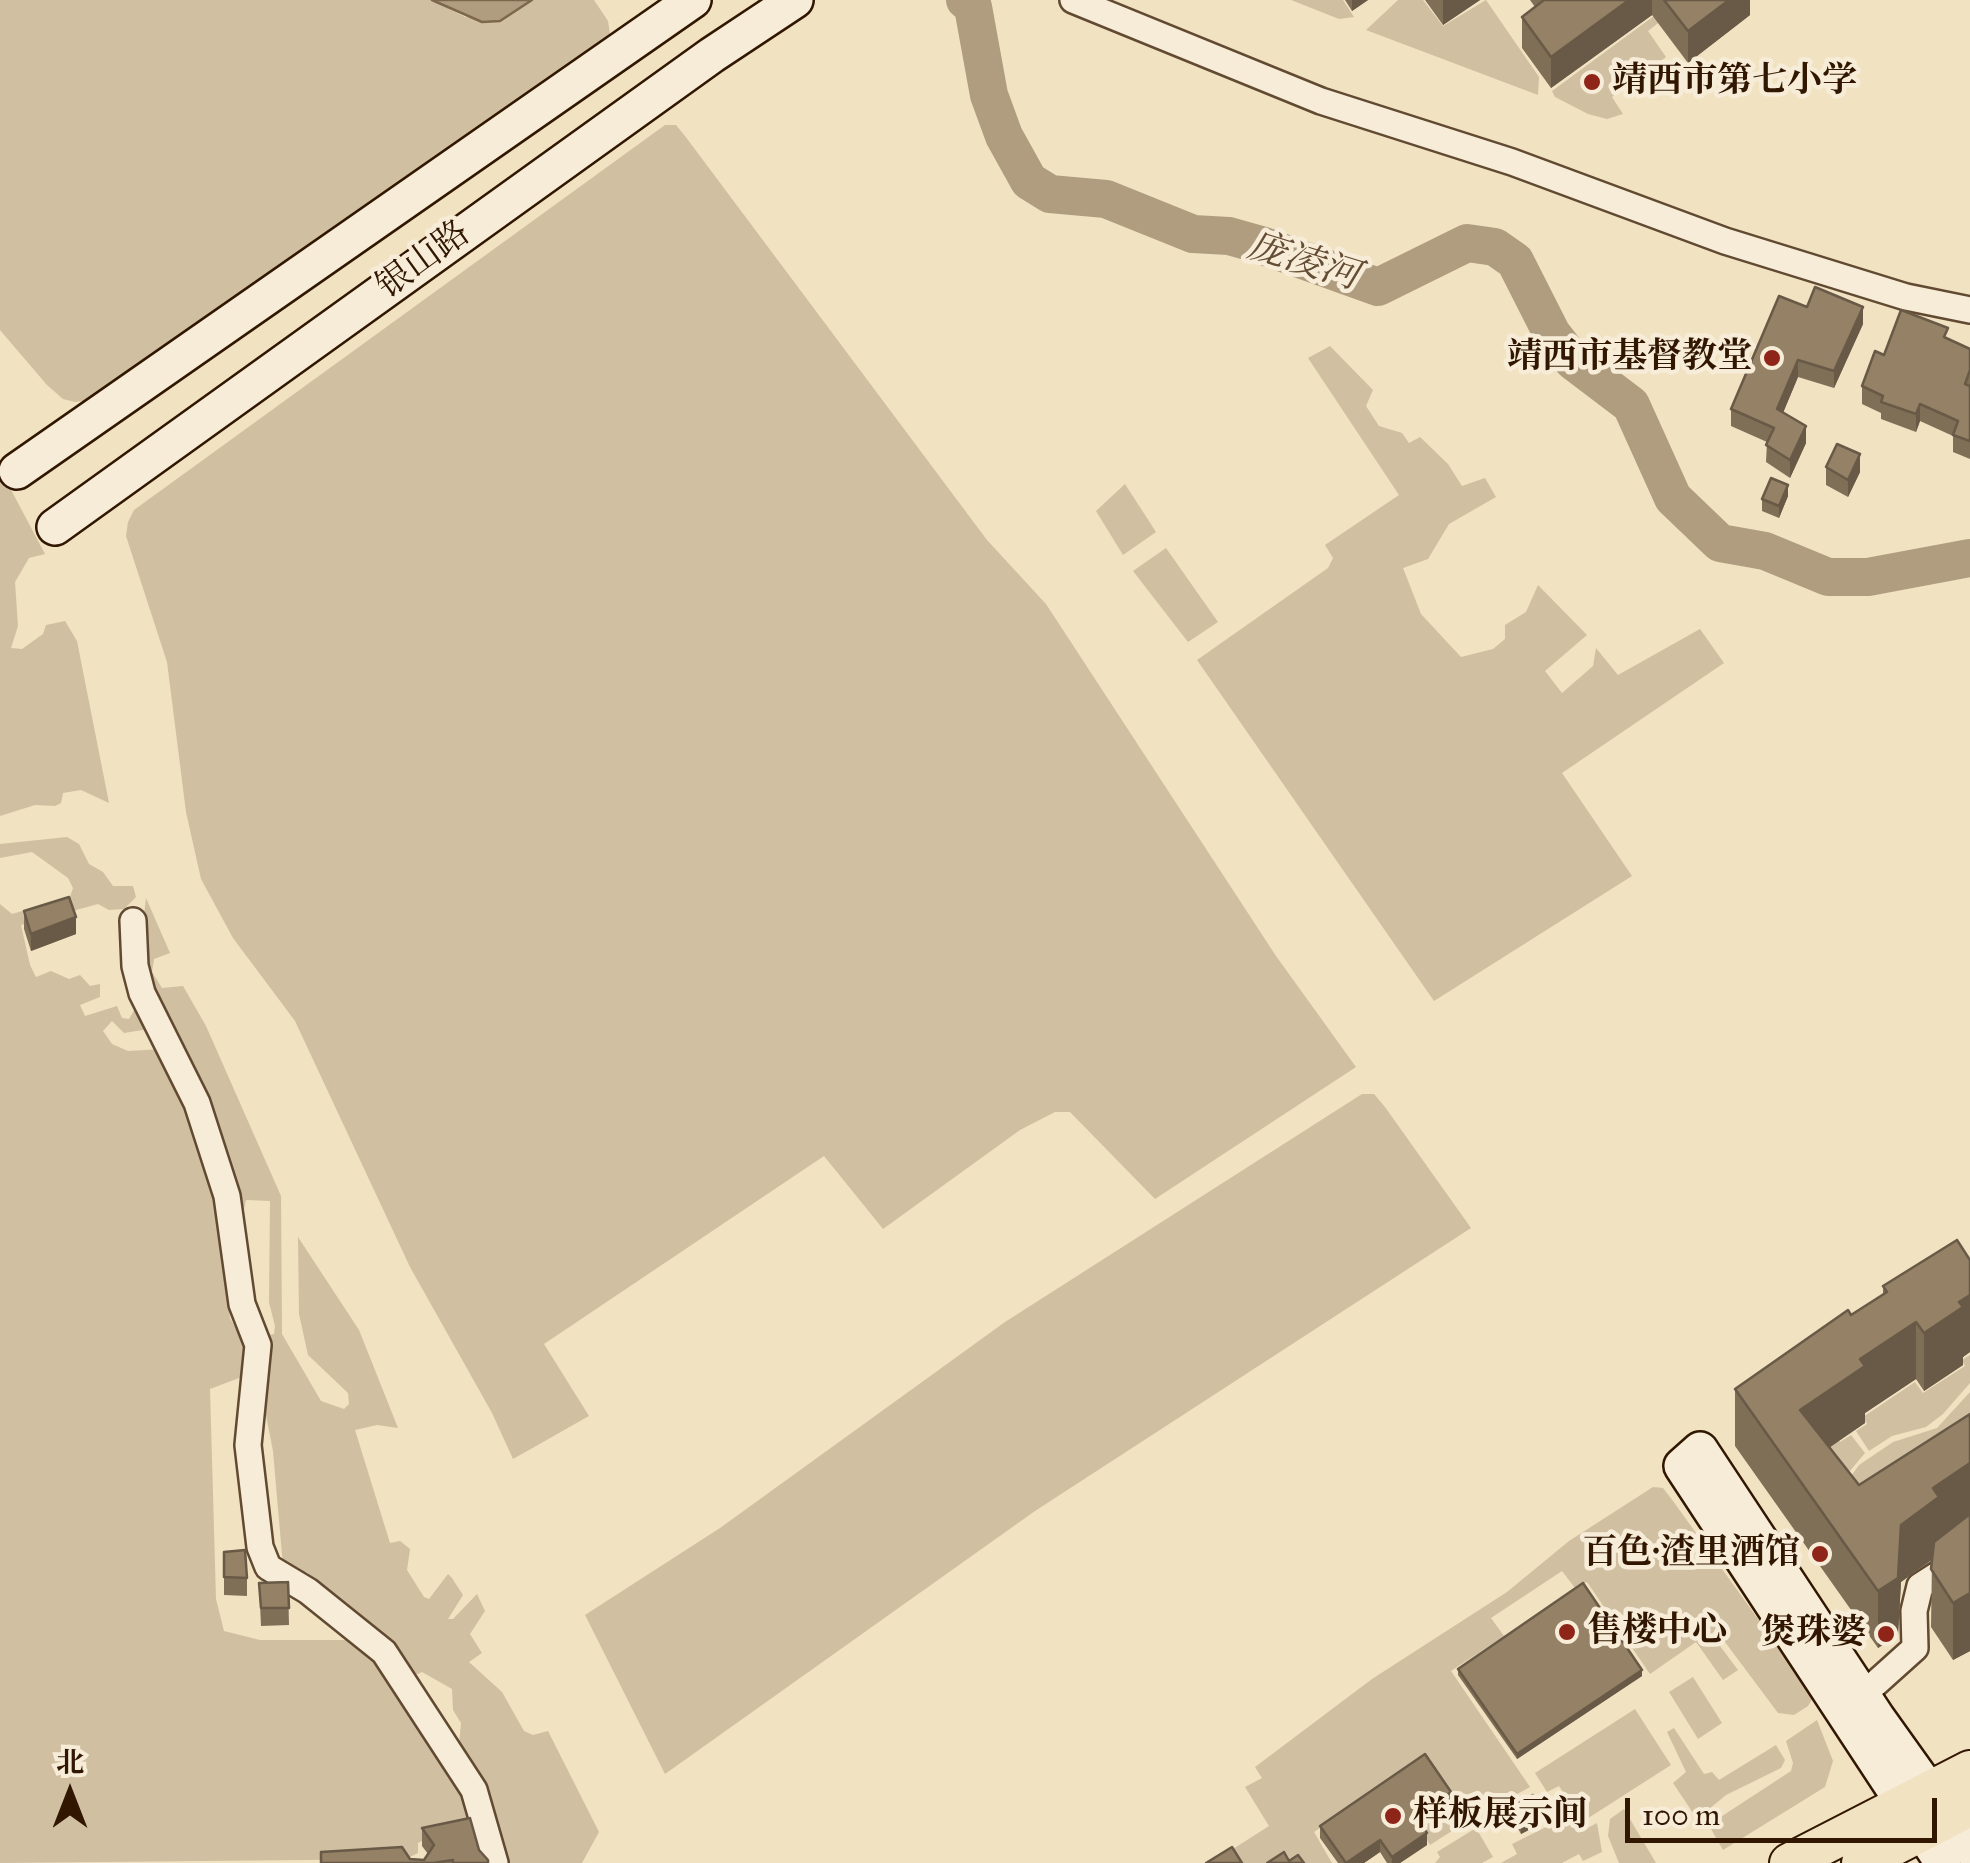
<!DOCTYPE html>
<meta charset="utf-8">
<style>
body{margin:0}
#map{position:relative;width:1970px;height:1863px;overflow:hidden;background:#f1e2c2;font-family:"IM FELL Great Primer","Noto Serif SC",serif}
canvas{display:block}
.north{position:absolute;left:20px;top:1743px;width:100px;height:100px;-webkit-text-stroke:8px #f6ecd7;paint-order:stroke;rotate:0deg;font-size:28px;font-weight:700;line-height:40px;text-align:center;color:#311701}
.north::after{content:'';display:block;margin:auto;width:35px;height:45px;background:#311701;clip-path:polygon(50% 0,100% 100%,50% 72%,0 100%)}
.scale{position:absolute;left:1625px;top:1798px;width:312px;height:45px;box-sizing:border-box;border:5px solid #311701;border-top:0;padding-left:12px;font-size:30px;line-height:35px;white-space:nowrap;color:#311701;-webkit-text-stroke:8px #f6ecd7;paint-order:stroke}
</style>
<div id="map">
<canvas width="1970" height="1863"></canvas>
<div class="north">北</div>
<div class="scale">100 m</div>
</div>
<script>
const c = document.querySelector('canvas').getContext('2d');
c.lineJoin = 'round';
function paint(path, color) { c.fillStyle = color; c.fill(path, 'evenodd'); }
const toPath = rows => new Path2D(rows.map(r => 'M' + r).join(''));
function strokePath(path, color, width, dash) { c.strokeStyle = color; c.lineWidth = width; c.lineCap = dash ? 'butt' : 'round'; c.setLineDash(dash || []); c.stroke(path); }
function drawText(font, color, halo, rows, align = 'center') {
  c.font = font + ' "IM FELL Great Primer","Noto Serif SC",serif'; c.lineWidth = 9; c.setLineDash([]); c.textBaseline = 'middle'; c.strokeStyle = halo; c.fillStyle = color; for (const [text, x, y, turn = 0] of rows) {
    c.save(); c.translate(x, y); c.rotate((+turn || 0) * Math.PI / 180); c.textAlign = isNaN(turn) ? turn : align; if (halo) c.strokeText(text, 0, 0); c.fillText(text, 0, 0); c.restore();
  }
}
paint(toPath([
 [0,0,432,0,465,17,500,21,532,0,594,0,608,21,610,34,605,44,91,400,75,402,63,399,47,385,0,330],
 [1291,0,1343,0,1354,17,1339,19],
 [1398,0,1423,0,1443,26,1486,0,1539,77,1538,95,1366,30],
 [1658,13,1663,19,1648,31,1666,57,1612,97,1623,114,1607,119,1588,114,1555,97,1552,91],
 [665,125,676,125,685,136,987,540,1046,604,1276,956,1356,1067,1155,1199,1070,1112,1055,1112,1020,1130,883,1229,824,1156,544,1344,589,1416,513,1459,492,1413,410,1267,295,1021,233,938,201,879,186,812,167,662,126,536,128,522,134,510],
 [1330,346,1373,390,1366,406,1379,426,1402,433,1409,443,1420,437,1448,464,1462,486,1485,478,1496,497,1449,524,1428,559,1403,568,1421,614,1461,657,1493,649,1505,639,1505,625,1526,612,1538,585,1587,635,1545,671,1562,693,1593,666,1596,648,1618,675,1700,629,1724,663,1562,773,1632,876,1434,1001,1197,660,1328,568,1333,558,1325,545,1399,495,1308,358],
 [0,469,45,554,29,558,15,582,18,626,11,648,22,649,43,634,46,625,65,621,77,641,109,803,81,790,63,793,61,803,55,806,35,805,0,816],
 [1125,484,1156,532,1123,555,1096,511],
 [1166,548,1218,622,1188,642,1133,571],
 [67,837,79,844,89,864,103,872,113,886,133,886,136,897,124,909,109,910,98,904,21,925,30,965,36,977,51,971,69,979,80,975,90,986,100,984,100,997,80,1005,85,1016,117,1006,122,1018,129,1019,140,1000,149,1029,124,1033,112,1021,103,1031,112,1044,128,1051,163,1049,179,1075,214,1195,230,1318,245,1345,247,1375,210,1389,216,1599,224,1631,260,1640,349,1640,363,1645,443,1752,480,1827,434,1835,418,1843,418,1853,406,1859,0,1863,0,904,12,914,70,897,73,888,68,878,32,852,0,858,0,844],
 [146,898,170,953,154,959,152,972,162,988,183,986,206,1026,281,1196,282,1334,321,1401,344,1409,349,1404,348,1393,308,1355,299,1314,298,1237,359,1330,398,1428,377,1425,355,1430,390,1543,400,1541,410,1549,407,1570,424,1597,429,1599,448,1574,452,1578,463,1595,448,1619,453,1619,477,1594,485,1611,470,1634,482,1653,469,1662,502,1692,524,1731,533,1735,548,1731,599,1832,582,1863,501,1863,459,1744,461,1723,453,1710,452,1689,422,1672,409,1678,366,1620,337,1605,308,1573,283,1566,273,1451,260,1385,263,1336,274,1334,275,1326,269,1302,270,1201,246,1200,241,1224,151,996,142,932],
 [1362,1094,1374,1094,1385,1107,1471,1228,1035,1511,665,1774,585,1615,720,1528,1005,1322],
 [1970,1355,1970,1383,1943,1414,1926,1427,1892,1436,1869,1451,1856,1431,1867,1424,1863,1417,1915,1382,1923,1393,1965,1366,1962,1360],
 [1970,1392,1970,1433,1884,1489,1846,1483,1859,1465,1893,1442,1937,1428],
 [1851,1435,1865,1453,1839,1484,1823,1455,1835,1437,1840,1442],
 [1653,1487,1663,1488,1673,1501,1807,1687,1813,1698,1808,1706,1794,1715,1778,1713,1716,1630,1711,1634,1738,1670,1723,1680,1696,1642,1650,1674,1587,1582,1575,1588,1562,1571,1491,1618,1504,1636,1451,1671,1530,1787,1492,1808,1487,1801,1451,1822,1455,1829,1430,1845,1420,1829,1455,1805,1425,1760,1314,1832,1332,1863,1211,1863,1269,1826,1245,1787,1262,1778,1255,1767,1372,1679,1507,1592,1569,1541],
 [1693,1677,1722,1723,1698,1739,1669,1692],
 [1635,1709,1671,1765,1582,1822,1559,1786,1547,1792,1535,1773],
 [1817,1720,1833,1761,1825,1787,1723,1850,1711,1829,1713,1822,1791,1771,1793,1763,1786,1741],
 [1674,1728,1704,1774,1712,1772,1719,1780,1776,1745,1785,1760,1781,1768,1726,1795,1697,1819,1673,1783,1686,1772,1667,1732],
 [1624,1809,1656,1863,1619,1863,1608,1836,1610,1819],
 [1568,1810,1582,1831,1597,1823,1602,1852,1583,1861,1579,1854,1562,1863,1501,1863,1517,1854,1512,1844,1550,1825,1549,1822],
 [1476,1828,1493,1857,1482,1863,1435,1863,1440,1857,1437,1852]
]), '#d0bfa1');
const water = toPath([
 [432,0,532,0,500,21,482,22,432,0]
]);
paint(water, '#b09d80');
strokePath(water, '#7d674d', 2.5);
strokePath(toPath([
 [965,0,973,7,989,95,1004,136,1029,181,1050,194,1106,199,1193,234,1229,236,1261,245,1378,287,1467,243,1495,247,1515,261,1552,334,1573,361,1631,405,1673,498,1720,543,1765,551,1828,577,1868,577,1970,558]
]), '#b09d80', 38);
const street = toPath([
 [1073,0,1321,101,1512,162,1725,241,1906,297,1970,310],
 [133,921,135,966,142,993,197,1103,227,1196,242,1304,258,1345,248,1445,260,1547,268,1567,308,1591,384,1652,474,1790,495,1863],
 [1876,1683,1915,1648,1914,1611,1920,1586,1970,1554]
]);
const secondary = toPath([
 [17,471,693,0],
 [55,527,712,55,795,0],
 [1943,1863,1682,1466,1700,1450,1877,1718,1970,1848]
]);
const primary = toPath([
 [1789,1863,1970,1770],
 [1861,1863,1970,1807]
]);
strokePath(street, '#614a31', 30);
strokePath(secondary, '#311701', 40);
strokePath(primary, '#311701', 42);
strokePath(street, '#f6ecd7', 25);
strokePath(secondary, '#f6ecd7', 35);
strokePath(primary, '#f1e2c2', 38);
paint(toPath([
 [1345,0,1368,0,1352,11],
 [1425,0,1480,0,1443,25],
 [1530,0,1750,0,1750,15,1688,63,1652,15,1551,88,1522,48,1522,17,1535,7],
 [1807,307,1863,324,1834,388,1798,377,1783,413,1806,443,1790,478,1766,462,1767,442,1731,426,1731,409],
 [1948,339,1970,349,1970,459,1953,452,1953,436,1920,421,1916,432,1881,419,1881,413,1862,404,1862,386,1884,355],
 [1826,467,1860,472,1848,497,1826,485],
 [1788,496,1779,518,1762,511,1762,499],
 [24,911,76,934,31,951,24,929],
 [1970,1260,1970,1352,1963,1357,1963,1365,1924,1391,1916,1379,1865,1413,1865,1423,1829,1447,1859,1485,1970,1414,1970,1651,1953,1660,1931,1627,1932,1560,1901,1582,1898,1635,1878,1648,1735,1446,1735,1389,1883,1295,1883,1286],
 [224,1552,247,1578,247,1596,224,1595],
 [288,1582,289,1625,261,1626,259,1583],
 [1458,1669,1642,1676,1517,1759,1458,1675],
 [1451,1804,1421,1825,1427,1845,1400,1863,1387,1863,1380,1852,1364,1863,1338,1863,1320,1838,1320,1826],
 [1512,1805,1542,1823,1521,1834,1512,1817],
 [422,1828,479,1850,488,1863,321,1863,424,1860,428,1854,422,1846]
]), '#806f57');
paint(toPath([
 [1352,0,1368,0,1352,11],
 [1443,0,1480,0,1443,25],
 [1629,0,1652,0,1652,15,1551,88,1551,57],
 [1729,0,1750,0,1750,15,1688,63,1688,31],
 [1863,307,1863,324,1834,388,1834,371],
 [1798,360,1798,377,1777,427,1777,409],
 [1920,404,1920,421,1916,432,1916,414],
 [1806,426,1806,443,1790,478,1790,460],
 [1860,454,1860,472,1848,497,1848,480],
 [1788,485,1788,496,1779,518,1779,506],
 [76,917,76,934,31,951,31,934],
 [1970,1295,1970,1352,1963,1357,1963,1365,1924,1391,1924,1333,1959,1302],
 [1916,1322,1916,1379,1865,1413,1865,1423,1800,1468,1800,1410,1860,1359],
 [1970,1463,1970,1520,1939,1554,1901,1582,1898,1635,1878,1648,1878,1591,1901,1525,1933,1488],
 [1970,1593,1970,1651,1953,1660,1953,1603],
 [1642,1670,1642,1676,1517,1759,1517,1754],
 [1451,1792,1451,1804,1416,1829,1416,1817],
 [1542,1811,1542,1823,1521,1834,1521,1822],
 [1427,1833,1427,1845,1400,1863,1392,1863,1392,1857],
 [1380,1840,1380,1852,1364,1863,1347,1863]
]), '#685a47');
const building = toPath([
 [1544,0,1629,0,1551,57,1522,17,1544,0],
 [1664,0,1729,0,1688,31,1664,0],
 [1815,287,1863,307,1834,371,1798,360,1777,409,1806,426,1790,460,1766,445,1774,428,1731,409,1779,296,1807,307,1815,287],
 [1901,310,1948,328,1944,337,1970,349,1970,370,1965,384,1970,386,1970,441,1953,435,1958,421,1920,404,1916,414,1881,402,1883,396,1862,386,1875,351,1884,355,1901,310],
 [1837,444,1860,454,1848,480,1826,467,1837,444],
 [1771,478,1788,485,1779,506,1762,499,1771,478],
 [69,897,76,917,31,934,24,911,69,897],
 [1957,1240,1970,1260,1970,1295,1959,1302,1963,1307,1924,1333,1916,1322,1860,1359,1865,1366,1800,1410,1859,1485,1970,1414,1970,1463,1933,1488,1939,1497,1901,1525,1898,1578,1878,1591,1735,1389,1848,1310,1851,1315,1887,1292,1883,1286,1957,1240],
 [1970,1514,1970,1593,1953,1603,1931,1569,1934,1542,1970,1514],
 [245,1550,247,1578,224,1577,224,1552,245,1550],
 [288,1582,289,1608,261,1608,259,1583,288,1582],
 [1583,1583,1642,1670,1517,1754,1458,1669,1583,1583],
 [1425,1754,1451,1792,1416,1817,1427,1833,1392,1857,1380,1840,1346,1863,1320,1826,1425,1754],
 [1533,1795,1542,1811,1521,1822,1512,1805,1533,1795],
 [470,1818,479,1850,488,1860,488,1863,453,1863,453,1860,433,1863,321,1863,321,1852,402,1847,410,1859,424,1860,434,1845,422,1828,470,1818],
 [1232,1847,1242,1863,1206,1863,1232,1847],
 [1284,1852,1289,1861,1298,1855,1304,1863,1267,1863,1284,1852]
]);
paint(building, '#958165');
strokePath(building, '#685a47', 2.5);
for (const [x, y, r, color] of [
 [1592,82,10,"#8f2418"],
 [1772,358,10,"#8f2418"],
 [1820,1554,10,"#8f2418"],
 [1567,1632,10,"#8f2418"],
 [1886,1634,10,"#8f2418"],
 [1393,1816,10,"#8f2418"]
]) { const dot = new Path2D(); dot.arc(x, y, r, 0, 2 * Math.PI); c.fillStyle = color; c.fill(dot); strokePath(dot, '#f6ecd7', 4); }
drawText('bold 35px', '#311701', '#f6ecd7', [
 ["靖西市第七小学",1612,82],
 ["靖西市基督教堂",1752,358,"right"],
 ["百色·渣里酒馆",1800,1554,"right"],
 ["售楼中心",1587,1632],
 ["煲珠婆",1866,1634,"right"],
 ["样板展示间",1413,1816]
], 'left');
drawText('35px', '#311701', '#f6ecd7', [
 ["银山路",424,261,-36]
]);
drawText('italic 38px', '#644d34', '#f6ecd7', [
 ["庞凌河",1303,263,17]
]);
</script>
